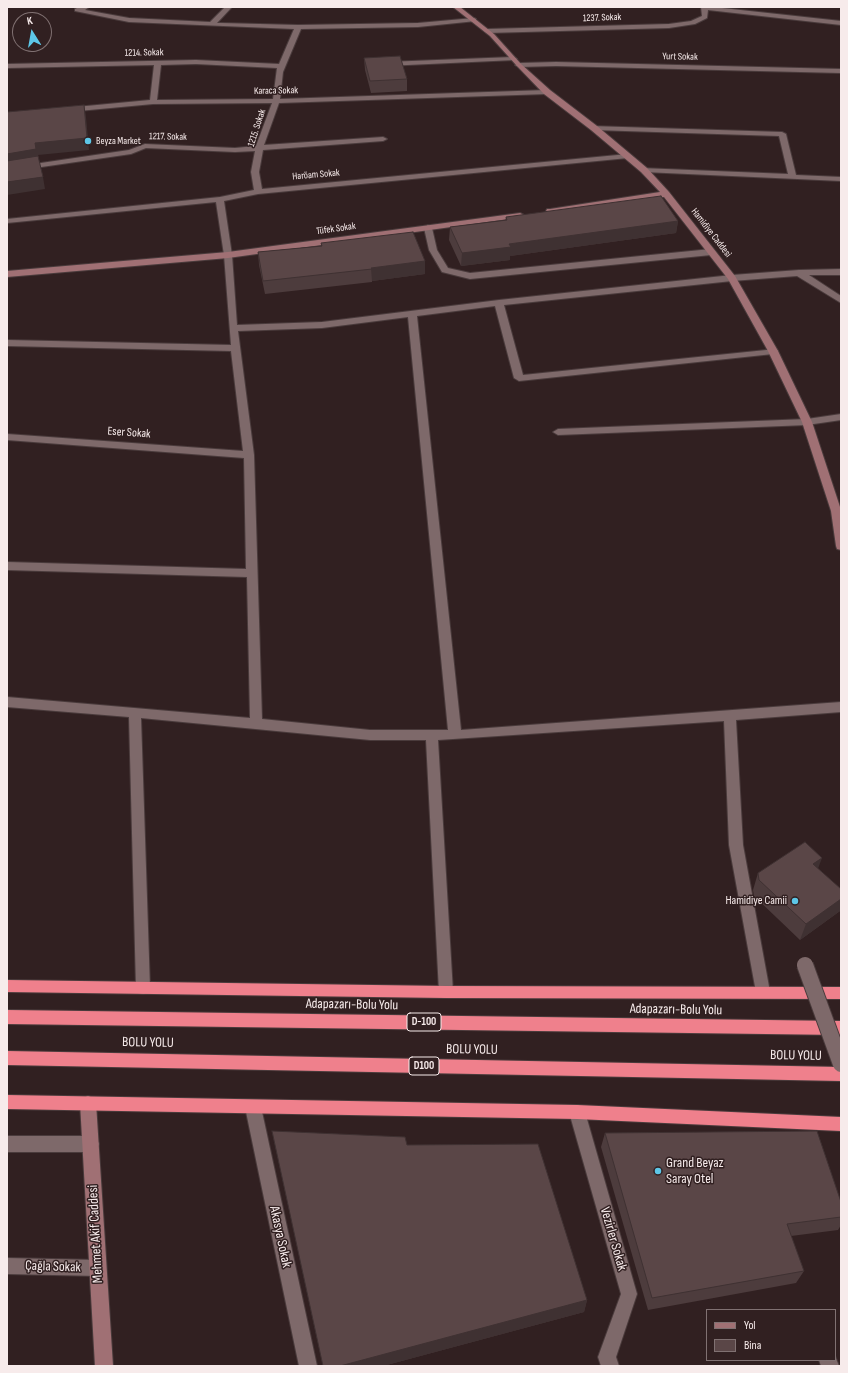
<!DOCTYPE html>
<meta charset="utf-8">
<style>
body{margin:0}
#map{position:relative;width:848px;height:1373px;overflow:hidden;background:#312021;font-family:"Sofia Sans Condensed",sans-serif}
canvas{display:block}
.frame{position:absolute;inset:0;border:8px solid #f7ebeb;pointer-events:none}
.legend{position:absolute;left:706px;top:1309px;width:130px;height:52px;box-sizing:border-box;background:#312021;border:1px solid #807172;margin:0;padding:5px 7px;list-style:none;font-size:12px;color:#f7ebeb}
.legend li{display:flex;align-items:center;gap:8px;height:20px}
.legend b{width:20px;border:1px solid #807172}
.north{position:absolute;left:12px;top:12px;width:40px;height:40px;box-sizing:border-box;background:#312021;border:1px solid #807172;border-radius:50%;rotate:349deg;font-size:11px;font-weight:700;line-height:16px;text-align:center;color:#f7ebeb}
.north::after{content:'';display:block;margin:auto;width:14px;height:18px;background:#5dc7e8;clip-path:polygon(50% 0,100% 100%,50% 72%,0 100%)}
</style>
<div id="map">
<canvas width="848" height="1373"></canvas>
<div class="frame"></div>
<ul class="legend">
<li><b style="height:5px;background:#a07074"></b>Yol</li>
<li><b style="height:11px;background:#5a4647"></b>Bina</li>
</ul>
<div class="north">K</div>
</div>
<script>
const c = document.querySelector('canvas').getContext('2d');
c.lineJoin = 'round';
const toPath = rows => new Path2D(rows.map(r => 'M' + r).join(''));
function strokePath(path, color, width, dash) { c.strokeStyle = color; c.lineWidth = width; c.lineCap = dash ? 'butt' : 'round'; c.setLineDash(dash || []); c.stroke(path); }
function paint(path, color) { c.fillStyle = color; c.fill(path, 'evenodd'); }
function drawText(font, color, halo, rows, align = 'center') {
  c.font = font + ' "Sofia Sans Condensed",sans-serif'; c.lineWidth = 3; c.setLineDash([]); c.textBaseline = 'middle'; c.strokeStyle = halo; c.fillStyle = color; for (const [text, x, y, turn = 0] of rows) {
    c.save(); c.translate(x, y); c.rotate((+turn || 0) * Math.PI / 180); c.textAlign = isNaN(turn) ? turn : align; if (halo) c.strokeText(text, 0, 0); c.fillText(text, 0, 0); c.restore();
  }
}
const street = toPath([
 [79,7,89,7,85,10,129,18,210,22,225,7,232,7,217,23,221,23,298,25,418,23,474,18,476,19,476,21,418,27,301,29,283,72,280,99,547,90,551,92,547,94,279,103,264,145,383,137,387,139,383,141,263,150,259,172,262,189,628,154,632,156,628,158,258,194,224,201,232,255,237,325,322,322,499,300,732,275,799,270,841,269,841,275,809,275,841,296,841,303,797,276,732,281,504,305,523,375,776,349,778,351,773,354,519,381,514,378,495,306,417,316,461,730,841,702,841,712,736,720,743,845,770,992,768,997,763,998,758,997,756,992,729,845,724,721,438,740,453,992,451,997,446,998,441,997,439,992,426,740,370,740,141,718,150,988,148,993,143,994,138,993,136,988,129,717,7,707,7,697,250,718,247,577,7,570,7,562,246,569,244,458,7,440,7,434,243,451,231,351,7,346,7,340,231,345,224,255,216,202,7,223,7,219,220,197,254,190,251,172,255,151,235,152,146,148,131,154,7,172,7,168,129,150,145,144,235,148,256,146,272,103,153,104,68,112,64,110,65,108,150,100,154,65,7,68,7,64,196,60,279,64,294,29,129,22,75,11,75,9,79,7],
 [196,64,277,68,273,99,157,100,161,65,196,64],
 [408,317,448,730,370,730,262,719,254,455,238,331,322,328,408,317],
 [701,7,713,7,841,21,841,25,708,10,707,18,695,24,669,28,487,33,484,31,487,29,669,24,691,21,702,16,701,7],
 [513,57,517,59,515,60,386,66,382,64,386,62,513,57],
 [556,62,841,69,841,73,556,66,519,67,515,65,519,63,556,62],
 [591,126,782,132,786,134,796,175,841,177,841,181,644,172,640,170,641,168,788,174,779,136,594,130,590,128,591,126],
 [428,225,432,228,437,250,448,268,470,273,711,249,715,252,711,255,470,279,442,272,429,250,424,228,428,225],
 [841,414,841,420,807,425,558,435,553,432,558,429,807,419,841,414],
 [253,1100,258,1102,261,1107,317,1366,299,1366,245,1107,248,1102,253,1100],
 [577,1105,582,1107,585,1112,637,1294,616,1357,619,1366,601,1366,598,1357,621,1294,569,1112,572,1107,577,1105],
 [7,1136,91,1136,97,1139,99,1144,97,1149,91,1152,7,1152,7,1136],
 [7,1258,98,1260,104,1262,106,1268,104,1274,98,1276,7,1274,7,1258],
 [835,1356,839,1366,821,1366,819,1360,835,1360,835,1356]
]);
const secondary = toPath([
 [453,7,460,7,494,34,521,64,550,90,597,126,647,168,669,192,735,276,778,351,812,422,841,510,841,550,837,549,836,546,831,511,802,422,768,351,728,279,664,197,547,213,546,211,547,209,550,209,660,192,641,172,591,130,544,94,517,66,490,36,453,7],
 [520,213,524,215,523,217,228,258,7,277,7,271,228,252,520,213],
 [88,1096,93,1098,96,1103,113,1366,95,1366,80,1103,83,1098,88,1096]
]);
const highway = toPath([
 [7,980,446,986,841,987,841,999,446,998,7,992,7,980],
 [7,1010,841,1021,841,1035,7,1024,7,1010],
 [7,1051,841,1067,841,1081,7,1065,7,1051],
 [7,1095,577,1105,841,1117,841,1131,577,1119,7,1109,7,1095]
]);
strokePath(street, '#4a3b3c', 2);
strokePath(secondary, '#4a3b3c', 2);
strokePath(highway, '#4a3b3c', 2);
paint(street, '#7e696a');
paint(secondary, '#a07074');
paint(highway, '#ef808c');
const streetBridge = toPath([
 [805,965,841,1064]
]);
strokePath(streetBridge, '#4a3b3c', 18, []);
strokePath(streetBridge, '#7e696a', 16);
paint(toPath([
 [364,58,407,79,407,91,371,93,365,70],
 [506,217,678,221,676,233,510,256,510,260,461,266,449,240,450,227,505,221],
 [321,243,425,261,425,274,372,281,372,282,265,294,259,265,258,252,321,246],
 [818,869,841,889,841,910,840,911,800,940,754,896,753,890,758,873],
 [272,1131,407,1145,587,1300,584,1312,383,1366,323,1366],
 [605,1133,841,1202,841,1225,838,1230,791,1236,804,1271,796,1283,648,1310,601,1147]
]), '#4d3c3d');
paint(toPath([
 [84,105,86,117,89,150,38,155,39,162,7,167,7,154,35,143],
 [43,177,45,189,7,195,7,182],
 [678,221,676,233,510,256,510,260,461,266,462,253,509,244],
 [425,261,425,274,372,281,371,268],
 [822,858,816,874,813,864],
 [841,899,841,910,840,911,800,940,806,924],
 [587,1300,584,1312,383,1366,340,1366]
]), '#3f3132');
const building = toPath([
 [400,56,407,79,370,81,364,58,400,56],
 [84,105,87,138,35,143,36,149,7,154,7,112,84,105],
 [38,156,43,177,7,182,7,161,38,156],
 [661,196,678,221,509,244,511,247,462,253,450,227,507,220,506,217,661,196],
 [413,232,425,261,371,268,372,269,263,281,258,252,322,246,321,243,413,232],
 [805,842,822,858,813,864,841,889,841,899,806,924,759,880,758,873,805,842],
 [272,1131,405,1137,407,1145,538,1144,587,1300,340,1366,323,1366,272,1131],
 [817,1131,841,1202,841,1217,787,1224,804,1271,652,1298,605,1133,817,1131]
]);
paint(building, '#5a4647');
strokePath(building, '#3f3132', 1);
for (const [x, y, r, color] of [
 [88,141,4,"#5dc7e8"],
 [795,901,4,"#5dc7e8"],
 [658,1171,4,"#5dc7e8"]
]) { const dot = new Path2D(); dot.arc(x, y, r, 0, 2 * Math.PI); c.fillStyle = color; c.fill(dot); strokePath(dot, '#312021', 1.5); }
drawText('10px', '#f7ebeb', '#312021', [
 ["1237. Sokak",602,18,-2],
 ["1214. Sokak",144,53,-1],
 ["Yurt Sokak",680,57,1],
 ["Karaca Sokak",276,91,-1],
 ["1215. Sokak",257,128,-72],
 ["1217. Sokak",168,137,1],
 ["Haröam Sokak",316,175,-5],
 ["Tüfek Sokak",336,229,-8],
 ["Hamidiye Caddesi",711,233,52]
]);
drawText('10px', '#f7ebeb', '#312021', [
 ["Beyza Market",96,141]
], 'left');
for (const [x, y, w] of [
 [424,1022,34],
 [424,1066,30]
]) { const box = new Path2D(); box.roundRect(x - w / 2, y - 9, w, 18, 3); c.fillStyle = '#312021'; c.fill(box); strokePath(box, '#f7ebeb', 1); }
drawText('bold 11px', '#f7ebeb', null, [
 ["D-100",424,1022],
 ["D100",424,1066]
]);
drawText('12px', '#f7ebeb', '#312021', [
 ["Eser Sokak",129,433,4]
]);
drawText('12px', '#f7ebeb', '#312021', [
 ["Hamidiye Camii",787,901]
], 'right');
drawText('14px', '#f7ebeb', '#312021', [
 ["Adapazarı-Bolu Yolu",352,1005,1],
 ["Adapazarı-Bolu Yolu",676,1010,1],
 ["BOLU YOLU",148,1043,1],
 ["BOLU YOLU",472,1050,1],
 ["BOLU YOLU",796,1056,1],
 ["Mehmet Akif Caddesi",96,1234,-93],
 ["Akasya Sokak",280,1237,78],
 ["Vezirler Sokak",613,1239,74],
 ["Çağla Sokak",53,1267,2]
]);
drawText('14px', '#f7ebeb', '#312021', [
 ["Grand Beyaz",666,1163],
 ["Saray Otel",666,1179]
], 'left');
</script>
